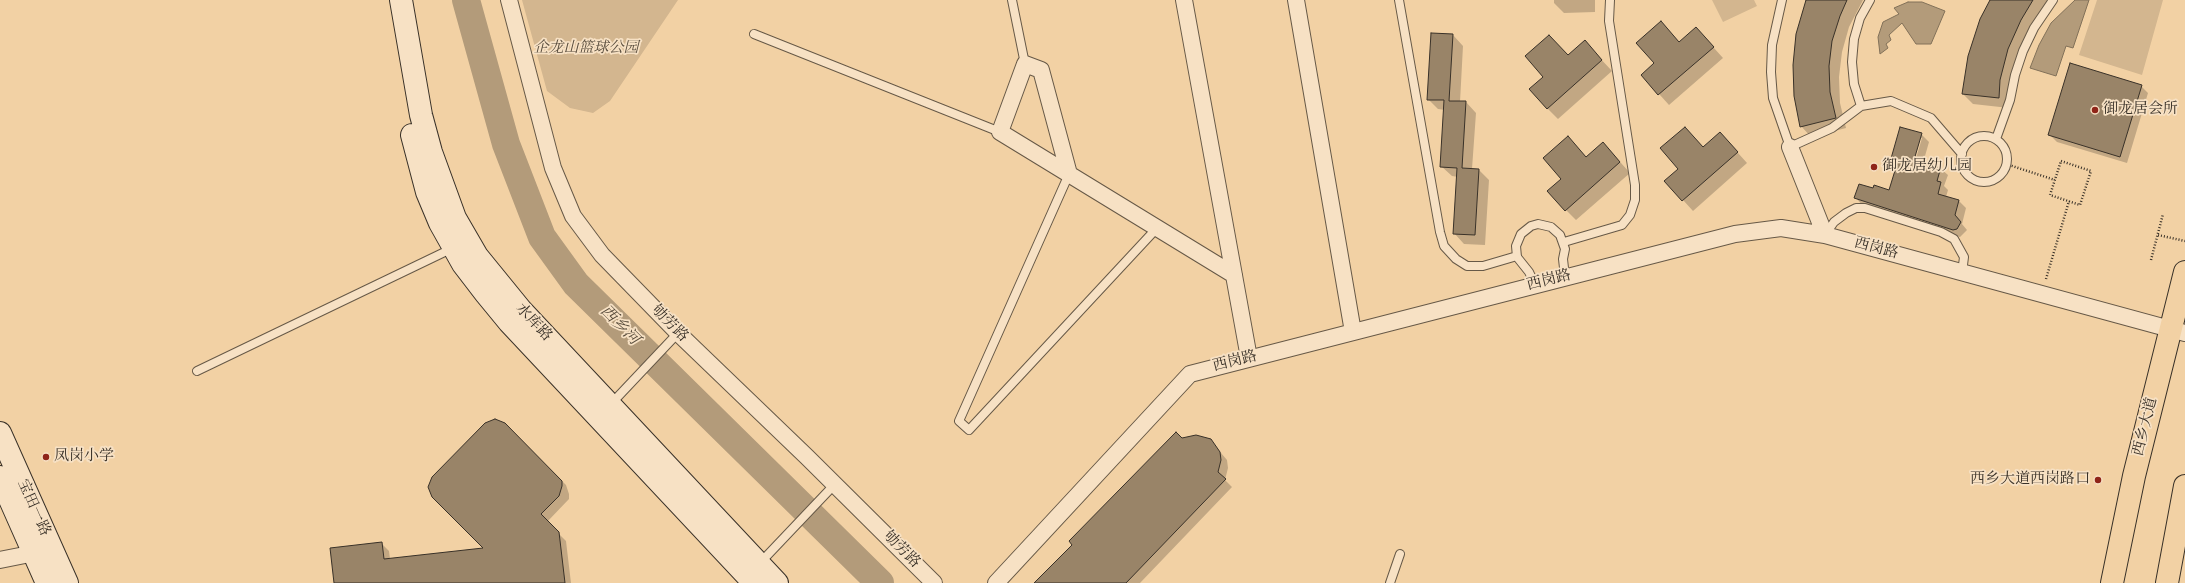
<!DOCTYPE html>
<meta charset="utf-8">
<style>
body{margin:0}
canvas{display:block;background:#f2d1a4}
</style>
<canvas width="2185" height="583"></canvas>
<script>
const c = document.querySelector('canvas').getContext('2d');
c.lineJoin = 'round';
function paint(path, color) { c.fillStyle = color; c.fill(path, 'evenodd'); }
const toPath = rows => new Path2D(rows.map(r => 'M' + r).join(''));
function strokePath(path, color, width, dash) { c.strokeStyle = color; c.lineWidth = width; c.lineCap = dash ? 'butt' : 'round'; c.setLineDash(dash || []); c.stroke(path); }
function drawText(font, color, halo, rows, align = 'center') {
  c.font = font + ' "IM FELL English","Noto Serif SC",serif'; c.lineWidth = 3.5; c.setLineDash([]); c.textBaseline = 'middle'; c.strokeStyle = halo; c.fillStyle = color; for (const [text, x, y, turn = 0] of rows) {
    c.save(); c.translate(x, y); c.rotate((+turn || 0) * Math.PI / 180); c.textAlign = isNaN(turn) ? turn : align; if (halo) c.strokeText(text, 0, 0); c.fillText(text, 0, 0); c.restore();
  }
}
paint(toPath([
 [522,0,678,0,610,101,593,113,570,108,547,91],
 [1712,0,1754,0,1757,6,1723,22],
 [2097,0,2163,0,2142,75,2079,55]
]), '#d3b68f');
const water = toPath([
 [2075,0,2089,0,2073,48,2066,46,2056,76,2030,68,2039,45,2051,23,2075,0],
 [1908,2,1922,2,1945,11,1931,44,1916,44,1902,23,1889,35,1891,40,1886,44,1888,48,1880,54,1878,37,1883,22,1899,14,1894,8,1908,2]
]);
paint(water, '#b39b7a');
strokePath(water, '#827159', 1);
paint(toPath([
 [1554,0,1595,0,1595,12,1564,13,1554,3],
 [1808,0,1863,0,1849,27,1842,52,1839,77,1840,103,1846,128,1811,137,1801,126],
 [1991,0,2053,0,2031,30,2009,108,1973,104,1963,94],
 [1661,23,1680,43,1696,28,1723,58,1669,105,1642,75,1656,64],
 [1453,35,1463,46,1460,102,1466,102,1476,113,1472,169,1479,170,1489,180,1485,245,1464,244,1454,233,1458,177,1452,176,1441,166,1445,110,1438,109,1428,99],
 [1585,42,1612,71,1558,119,1547,108,1568,56],
 [2141,86,2148,93,2127,163,2057,142,2050,135],
 [1921,134,1929,142,1923,163,1940,168,1948,175,1944,186,1948,190,1946,197,1959,201,1966,208,1962,224,1967,230,1960,237,1863,206,1856,198,1873,190,1890,191,1897,167,1891,161],
 [1919,138,1922,138,1914,165,1912,164],
 [1603,143,1630,173,1576,220,1566,210,1586,158],
 [1730,144,1747,163,1693,211,1683,200,1704,148],
 [504,423,566,485,569,494,569,499,547,522,566,541,571,583,335,583,381,543,389,551,390,559,485,548],
 [1182,439,1210,440,1227,460,1228,468,1225,480,1232,487,1140,583,1036,583]
]), '#0003');
strokePath(toPath([
 [466,0,506,144,542,237,576,284,880,583]
]), '#b39b7a', 28);
const building = toPath([
 [1806,0,1847,0,1840,16,1832,41,1829,66,1830,92,1836,118,1800,127,1794,96,1793,65,1796,34,1806,0],
 [1990,0,2033,0,2021,20,2008,49,2000,80,1999,98,1962,94,1968,56,1980,19,1990,0],
 [1661,21,1679,42,1696,27,1714,47,1658,95,1641,75,1654,63,1636,43,1661,21],
 [1431,33,1453,34,1449,101,1466,101,1462,168,1479,169,1475,235,1453,234,1457,168,1440,167,1444,100,1427,100,1431,33],
 [1549,35,1568,55,1585,40,1602,60,1547,109,1529,89,1543,77,1525,56,1549,35],
 [2070,63,2142,85,2120,157,2048,135,2070,63],
 [1685,127,1703,147,1720,132,1738,152,1682,201,1664,181,1678,169,1660,148,1685,127],
 [1900,127,1922,133,1914,160,1941,167,1937,181,1941,182,1938,194,1959,200,1955,215,1961,222,1957,229,1953,230,1854,198,1859,184,1873,188,1874,185,1889,190,1897,164,1890,162,1900,127],
 [1568,136,1586,157,1603,142,1620,162,1565,211,1547,191,1561,179,1543,158,1568,136],
 [495,419,505,423,562,481,562,486,559,496,541,514,559,532,565,583,334,583,330,548,382,542,384,559,483,548,432,497,428,487,432,477,485,423,495,419],
 [1176,432,1182,438,1196,435,1211,439,1220,452,1221,460,1218,472,1226,479,1126,583,1034,583,1072,545,1069,541,1176,432]
]);
paint(building, '#998468');
strokePath(building, '#393128', 1);
const service = toPath([
 [1012,0,1025,64],
 [1399,0,1440,232,1444,246,1456,259,1467,266,1483,266,1517,256],
 [1782,0,1772,45,1771,72,1773,98,1790,147,1832,128,1861,106,1891,101,1931,118,1962,154],
 [754,34,1000,132],
 [1861,106,1854,84,1852,62,1854,39,1860,18,1870,0],
 '1961 159a23 23 0 1 1 46 0a23 23 0 1 1-46 0Z',
 [1996,139,2010,100,2015,75,2023,51,2034,28,2053,0],
 [1069,174,959,421,969,430,1157,228],
 [1825,235,1834,222,1846,213,1856,208,1865,208,1941,232,1954,239,1964,257,1962,273],
 [1564,242,1622,225,1630,215,1635,200,1635,185,1609,21,1610,0],
 [1535,285,1529,272,1517,257,1516,246,1521,234,1531,226,1538,224,1551,227,1560,235,1565,249,1563,259,1565,277],
 [197,371,453,248],
 [610,405,678,333],
 [760,563,835,484],
 [1390,583,1400,554]
]);
const minor = toPath([
 [509,0,553,168,573,216,602,255,678,333,807,457,934,583],
 [1184,0,1249,358],
 [1296,0,1353,332],
 [1790,147,1825,235],
 [1069,174,1041,70,1025,64,1000,132,1234,275],
 [0,560,45,551],
 [996,583,1190,374,1735,234,1781,228,1825,235,2185,333]
]);
const secondary = toPath([
 [401,0,421,115,431,152,455,218,477,256,521,310,777,583],
 [412,135,427,192,440,223,463,264,486,294,509,322,754,583],
 [0,433,67,583],
 [0,477,47,583]
]);
const primary = toPath([
 [2112,583,2134,476,2185,272],
 [2167,583,2185,486]
]);
strokePath(service, '#675947', 10);
strokePath(minor, '#675947', 18);
strokePath(secondary, '#393128', 24);
strokePath(primary, '#393128', 24);
strokePath(toPath([
 [2061,161,2091,171,2080,205,2050,195,2061,161],
 [2006,164,2055,180],
 [2158,235,2185,241],
 [2151,260,2163,214],
 [2046,279,2069,201]
]), '#393128', 2.5, [1, 2]);
strokePath(service, '#f7e1c4', 8);
strokePath(minor, '#f7e1c4', 16);
strokePath(secondary, '#f7e1c4', 22);
strokePath(primary, '#f2d1a4', 22);
for (const [x, y, r, color] of [
 [2095,110,4,"#8f2418"],
 [1874,167,4,"#8f2418"],
 [46,457,4,"#8f2418"],
 [2098,480,4,"#8f2418"]
]) { const dot = new Path2D(); dot.arc(x, y, r, 0, 2 * Math.PI); c.fillStyle = color; c.fill(dot); strokePath(dot, '#f7e1c4', 1.5); }
drawText('italic 15px', '#584c3d', '#f7e1c4', [
 ["企龙山篮球公园",586,49]
]);
drawText('15px', '#393128', '#f7e1c4', [
 ["御龙居会所",2103,110],
 ["御龙居幼儿园",1882,167],
 ["凤岗小学",54,457],
 ["西乡大道西岗路口",2090,480,"right"]
], 'left');
drawText('15px', '#393128', '#f7e1c4', [
 ["西岗路",1876,249,15],
 ["西岗路",1549,281,-14],
 ["水库路",533,323,47],
 ["劬劳路",669,324,45],
 ["西岗路",1235,362,-14],
 ["西乡大道",2146,427,-76],
 ["宝田一路",33,508,66],
 ["劬劳路",901,550,45]
]);
drawText('italic 16px', '#584c3c', '#f7e1c4', [
 ["西乡河",619,326,45]
]);
</script>
